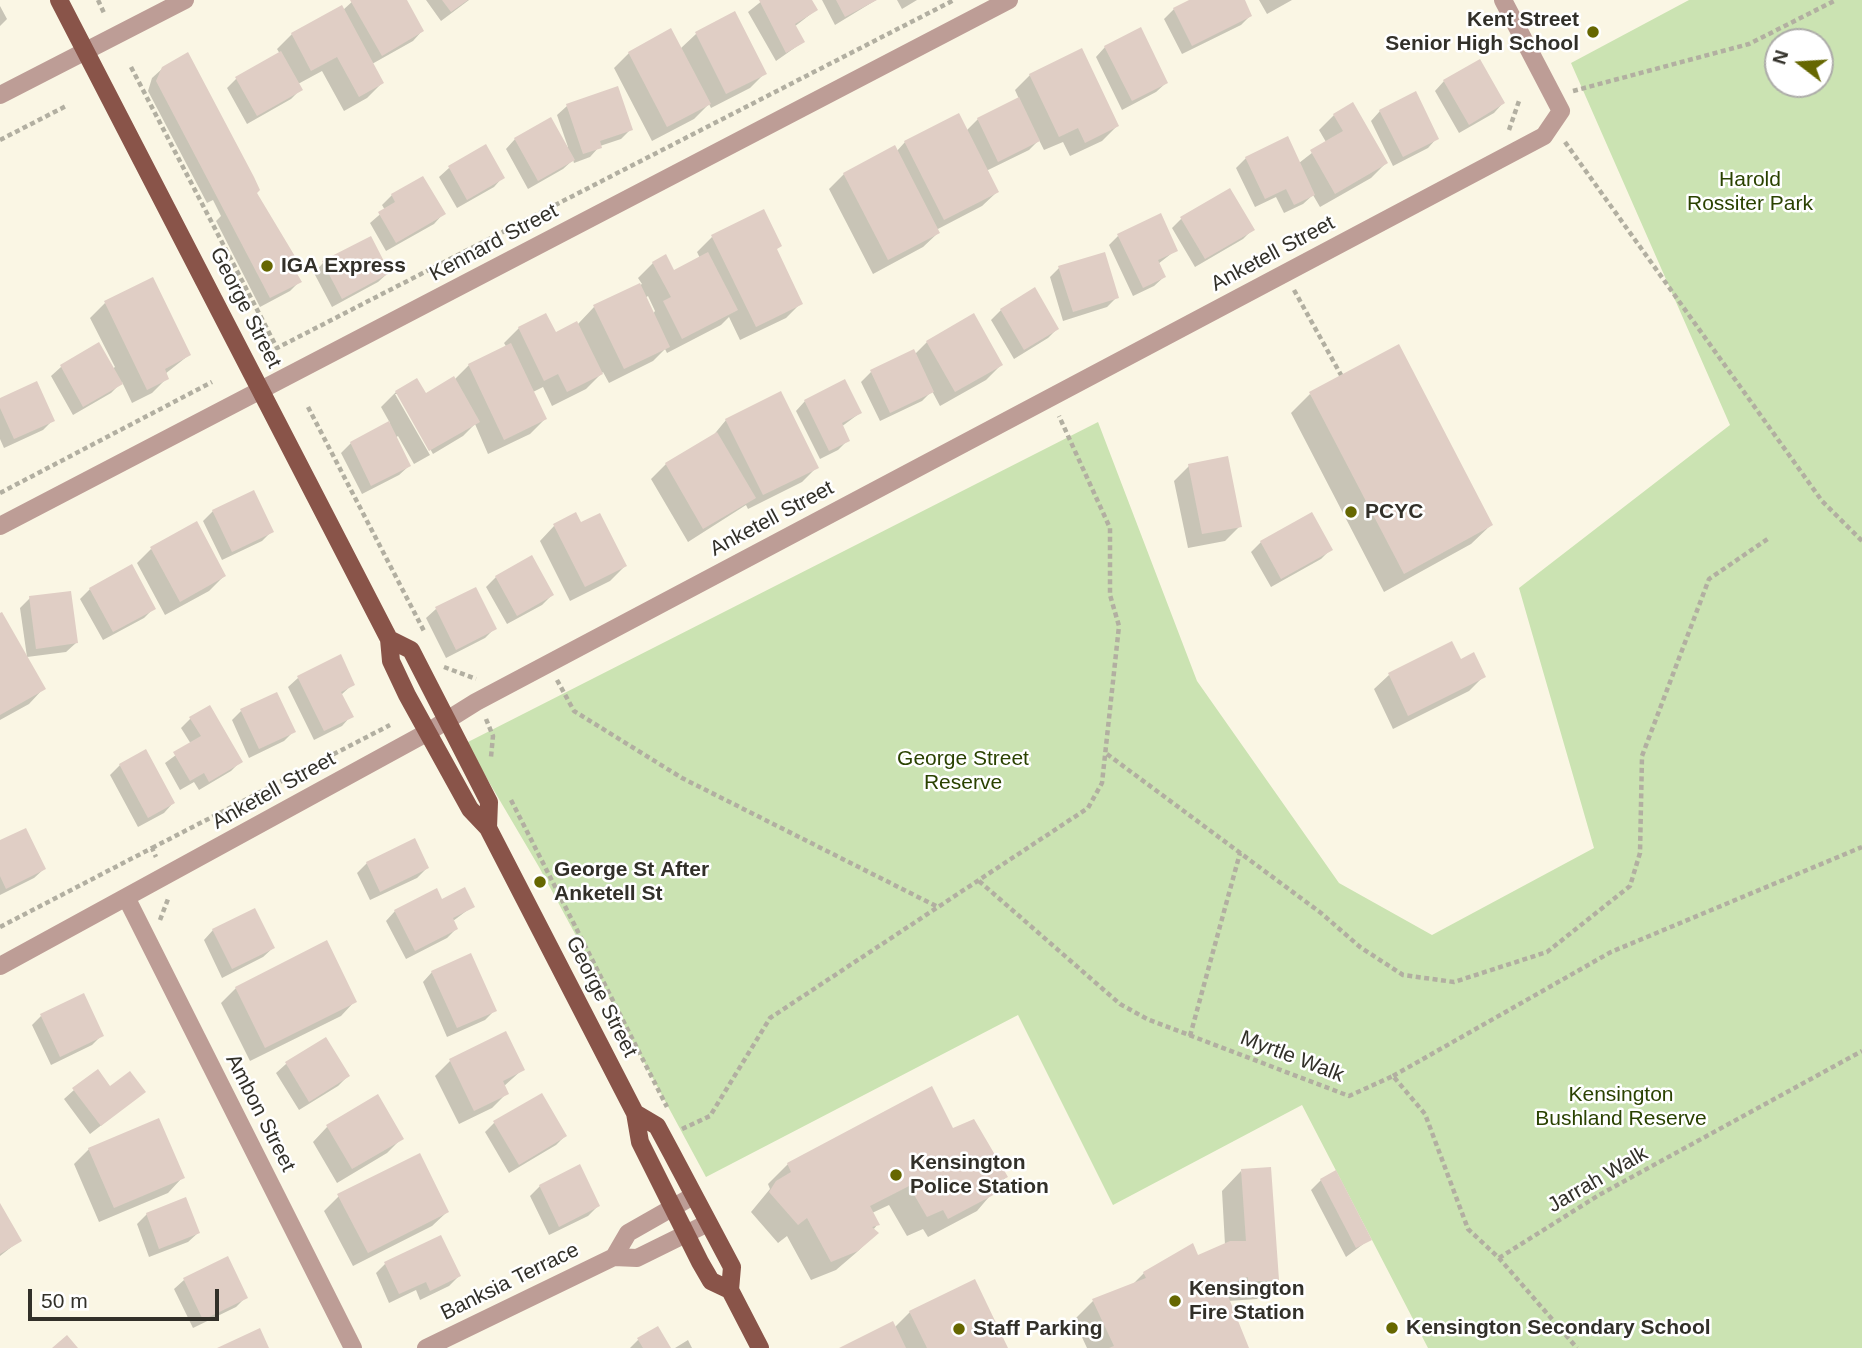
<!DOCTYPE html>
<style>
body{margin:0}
#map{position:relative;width:1862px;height:1348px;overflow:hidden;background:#faf6e4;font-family:Helvetica,sans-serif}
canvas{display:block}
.north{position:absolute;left:1764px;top:28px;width:70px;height:70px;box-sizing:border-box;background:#fff;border:2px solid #adaca9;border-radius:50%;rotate:287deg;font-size:19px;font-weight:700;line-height:28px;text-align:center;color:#323029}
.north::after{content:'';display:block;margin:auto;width:24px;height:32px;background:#666701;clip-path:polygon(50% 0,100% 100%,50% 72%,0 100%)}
.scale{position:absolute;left:28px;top:1289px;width:191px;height:32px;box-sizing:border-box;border:4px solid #323029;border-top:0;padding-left:9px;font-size:21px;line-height:24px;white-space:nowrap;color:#323029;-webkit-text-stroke:5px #fff;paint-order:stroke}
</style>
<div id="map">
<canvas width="1862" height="1348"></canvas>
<div class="north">N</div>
<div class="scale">50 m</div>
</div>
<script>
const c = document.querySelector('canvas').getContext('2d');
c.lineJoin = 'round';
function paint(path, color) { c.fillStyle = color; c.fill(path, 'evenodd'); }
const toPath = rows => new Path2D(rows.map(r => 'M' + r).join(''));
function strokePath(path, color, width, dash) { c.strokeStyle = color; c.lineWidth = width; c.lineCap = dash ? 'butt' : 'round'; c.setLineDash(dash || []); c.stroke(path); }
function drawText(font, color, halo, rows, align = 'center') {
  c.font = font + ' Helvetica,sans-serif'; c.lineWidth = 5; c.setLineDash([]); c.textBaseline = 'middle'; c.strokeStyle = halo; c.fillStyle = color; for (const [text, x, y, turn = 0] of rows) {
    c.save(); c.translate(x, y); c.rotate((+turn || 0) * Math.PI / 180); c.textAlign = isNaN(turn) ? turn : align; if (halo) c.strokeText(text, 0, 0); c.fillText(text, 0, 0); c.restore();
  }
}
paint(toPath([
 [1689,0,1862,0,1862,1348,1428,1348,1302,1105,1113,1205,1018,1015,706,1177,539,867,466,743,1098,422,1197,681,1339,883,1432,935,1594,848,1519,588,1730,425,1571,63],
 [1778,42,1820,42,1820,84,1778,84]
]), '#cbe3b2');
paint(toPath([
 [354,0,404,0,422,31,413,41,372,64,382,83,367,98,344,111,322,71,298,84,301,89,291,99,247,124,227,88,236,79,280,54,277,49,292,34,343,10],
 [426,0,469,0,441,21],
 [763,0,810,0,816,10,794,27,803,42,776,61,748,12],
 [822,0,876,0,835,25],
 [897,0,917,0,902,9],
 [1193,0,1243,0,1250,16,1241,25,1182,54,1164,19,1174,9],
 [1259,0,1292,0,1267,14],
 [0,6,7,19,0,26],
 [734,14,765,73,750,88,711,108,709,104,694,119,652,141,614,68,629,53,680,49,696,34],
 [1105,47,1166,83,1156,92,1122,110,1096,57],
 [163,68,255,193,300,268,295,273,300,281,290,291,260,307,216,221,221,216,213,200,207,203,148,91,152,78],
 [1030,75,1117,126,1102,141,1070,156,1063,142,1044,150,1039,140,1029,150,986,171,997,192,982,206,936,230,938,233,923,247,873,274,829,189,844,174,896,152,905,142,966,131,978,119,1019,99,1015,90],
 [1444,81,1503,103,1494,113,1459,133,1435,91],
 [567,106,631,129,621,139,600,146,590,157,574,163,573,160,563,169,528,189,506,149,515,139,568,147,557,115],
 [1380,111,1437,138,1428,148,1393,166,1371,121],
 [1334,115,1386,163,1371,178,1320,207,1313,195,1303,204,1284,213,1276,197,1255,207,1236,168,1246,158,1299,163,1326,142,1319,130],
 [449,168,503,177,494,187,457,208,439,177],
 [392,195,443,214,434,224,386,251,370,223,385,210,382,205],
 [1182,218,1252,230,1243,239,1195,267,1172,228],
 [1118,236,1176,250,1158,264,1164,277,1154,286,1133,296,1109,245],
 [712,237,776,250,801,303,786,318,740,340,729,317,721,325,667,353,665,349,653,361,609,383,603,372,586,389,552,406,543,387,533,392,545,419,530,434,488,454,475,424,463,436,433,454,399,394,395,394,430,455,414,464,398,436,395,438,409,466,399,475,362,494,341,453,351,443,390,423,381,407,396,392,425,395,454,380,469,365,507,348,504,343,519,328,555,334,578,324,594,307,642,284,638,278,653,263,673,272,700,258,697,252],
 [648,296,655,311,653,314,645,298],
 [323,263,388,273,378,282,332,307,314,273],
 [1059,268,1117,297,1107,307,1063,321,1050,277],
 [105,303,189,355,165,374,167,378,152,393,132,403,122,382,111,393,73,415,51,376,61,367,98,345,112,369,115,367,90,318],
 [1001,310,1057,329,1048,338,1014,359,991,320],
 [927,342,1001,365,986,380,940,406,932,391,922,401,880,421,861,382,871,372,913,352,914,355],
 [1310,394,1491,525,1471,544,1384,592,1291,413],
 [0,400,53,420,43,430,4,448,0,439],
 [805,401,860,413,841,427,848,440,838,450,820,459,796,411],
 [726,420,817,467,802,482,748,509,746,505,688,542,651,479,666,464,712,437],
 [1189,466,1240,526,1225,541,1188,548,1174,481],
 [213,511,272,531,262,541,222,560,203,521],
 [580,525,625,566,610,581,570,601,540,541,554,526],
 [1261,542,1330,550,1321,559,1271,587,1251,552],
 [151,549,224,576,209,591,165,615,137,563],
 [496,577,552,595,542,605,507,624,486,587],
 [90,589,154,608,144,618,103,640,80,599],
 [30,598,76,643,66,652,27,657,20,608],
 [436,609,495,628,485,638,446,658,426,618],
 [0,615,43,689,29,704,0,720],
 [1460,661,1484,676,1469,691,1393,729,1374,689,1389,675],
 [298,678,353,684,341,695,351,716,342,726,314,740,288,687],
 [241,711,294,731,284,741,249,758,232,720],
 [191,718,241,761,231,771,199,790,194,782,180,790,165,763,191,744,181,728],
 [120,765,173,803,164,813,138,827,110,775],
 [0,842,44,869,34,878,0,895],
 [367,863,427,868,417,878,370,900,357,873],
 [441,901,473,906,453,921,456,929,447,938,406,959,386,921,395,911],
 [213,930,273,948,263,957,222,978,204,940],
 [432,972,495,1010,485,1020,447,1037,423,982],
 [236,988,355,1001,341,1016,250,1061,221,1003],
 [41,1016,102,1035,92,1045,51,1065,32,1025],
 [450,1061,523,1069,503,1087,507,1093,492,1108,459,1124,435,1076],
 [286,1064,348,1076,338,1086,299,1110,276,1073],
 [110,1088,144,1092,90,1134,64,1099,74,1090],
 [494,1123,565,1136,556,1145,509,1173,485,1132],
 [327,1127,402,1138,387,1153,337,1183,313,1142],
 [953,1130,1006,1177,977,1211,928,1237,923,1229,907,1236,889,1205,872,1213,878,1224,873,1230,876,1233,857,1252,836,1270,811,1280,787,1236,778,1243,751,1212,770,1189,768,1184,788,1164],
 [89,1149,182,1178,168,1193,99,1222,74,1164],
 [1241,1171,1277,1279,1257,1299,1228,1301,1247,1348,1087,1348,1074,1320,1093,1301,1132,1285,1144,1273,1198,1258,1225,1245,1222,1191],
 [1321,1180,1370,1239,1346,1257,1311,1190],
 [540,1186,598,1206,588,1216,549,1235,530,1196],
 [339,1196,447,1212,432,1226,353,1266,324,1211],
 [0,1207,19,1241,0,1256],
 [147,1214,198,1233,188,1242,149,1257,137,1224],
 [385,1264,459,1276,449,1286,420,1300,416,1290,389,1303,376,1273],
 [184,1280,246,1297,236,1307,193,1328,174,1289],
 [910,1312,1006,1348,843,1348,894,1328],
 [638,1340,669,1348,630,1348],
 [688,1340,692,1348,675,1348]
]), '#0003');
paint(toPath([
 [350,0,407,0,424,31,382,56],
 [442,0,468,0,451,12],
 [759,0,812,0,818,10,795,24,805,42,786,53],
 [836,0,877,0,845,17],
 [1189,0,1245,0,1252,16,1192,46,1173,8],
 [342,5,384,83,359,97,337,57,311,71,291,33],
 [735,11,767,74,726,94,695,32],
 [1141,27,1168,83,1132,101,1104,46],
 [671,28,711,104,667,127,628,52],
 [1082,48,1119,126,1085,143,1078,128,1059,137,1029,74],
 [281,51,303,90,257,116,235,77],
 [188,52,254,177,260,190,257,193,302,268,296,272,302,282,270,298,156,81,162,67],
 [1480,59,1505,103,1469,125,1443,80],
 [618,86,633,130,600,141,602,148,583,154,566,104],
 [1416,91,1439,139,1403,157,1379,110],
 [1019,97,1040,141,998,162,977,118],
 [1353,102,1388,163,1335,194,1310,150,1343,131,1333,114],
 [959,113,999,192,944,220,904,141],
 [551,117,575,160,538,181,514,138],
 [1288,136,1315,195,1294,205,1286,189,1265,199,1245,157],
 [486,144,505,178,467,200,448,166],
 [895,145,940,233,888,260,843,173],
 [423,176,446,214,396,243,378,212,395,202,391,194],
 [1230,188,1255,230,1205,259,1180,217],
 [764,209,782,246,777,249,803,304,756,327,711,235],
 [1161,213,1178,251,1158,260,1166,277,1143,288,1117,234],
 [371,236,390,273,342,299,322,261],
 [708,252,738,310,682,339,663,301,671,297,652,262,666,254,674,270],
 [1105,252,1119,298,1073,312,1058,266],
 [153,277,191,355,165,369,169,379,147,390,104,301],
 [640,283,670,347,624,369,593,305],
 [1035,287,1059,329,1024,350,1000,309],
 [546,313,556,332,577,321,603,374,567,392,558,374,544,381,518,327],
 [974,313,1003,365,955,392,926,341],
 [99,342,123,384,83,407,60,365],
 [511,343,547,419,504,440,468,364],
 [1399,344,1493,525,1404,574,1309,392],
 [914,349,934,392,890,413,870,370],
 [454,376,480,422,429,451,395,391,417,378,426,393],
 [845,379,862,413,842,423,850,441,829,451,804,400],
 [37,381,55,421,14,439,0,408,0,398],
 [781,391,819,468,763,495,725,419],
 [389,421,411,466,371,486,350,442],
 [717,432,756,498,703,529,665,463],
 [1228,456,1242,527,1202,534,1188,464],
 [254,490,274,532,232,552,212,510],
 [576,512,581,522,600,513,627,566,585,587,553,524],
 [1312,512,1333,550,1281,579,1260,541],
 [197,521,226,576,180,602,150,547],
 [532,555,554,595,517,616,495,576],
 [132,564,156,609,113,632,89,588],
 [476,587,497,629,456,650,435,607],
 [71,591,78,643,36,649,29,596],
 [2,612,46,689,0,715,0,613],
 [1452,641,1461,659,1474,652,1486,677,1408,716,1388,673],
 [341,654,355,685,341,692,354,717,324,731,297,676],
 [277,692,296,732,259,749,240,709],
 [210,705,243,762,209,782,204,773,190,781,173,752,201,736,189,717],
 [146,749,175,803,148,818,119,764],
 [26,828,46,869,6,889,0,876,0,840],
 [415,838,429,868,380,892,366,862],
 [465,887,475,907,453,918,458,929,415,951,394,910,437,888,442,899],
 [255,908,275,948,232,969,212,929],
 [327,940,357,1002,265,1048,235,987],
 [471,953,497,1011,457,1028,431,971],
 [84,993,104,1036,60,1057,40,1014],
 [506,1031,525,1070,503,1081,509,1094,474,1111,449,1059],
 [326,1037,350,1076,309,1102,285,1062],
 [98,1069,110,1086,130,1071,146,1092,101,1126,72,1088],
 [932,1086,953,1128,974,1119,1008,1177,994,1184,999,1192,948,1219,943,1210,927,1217,909,1186,870,1206,880,1225,872,1227,879,1233,858,1251,831,1262,807,1218,798,1225,769,1192,776,1181,791,1172,787,1163],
 [542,1093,567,1136,519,1165,493,1121],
 [378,1094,404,1139,352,1169,326,1125],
 [159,1118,185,1178,114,1208,88,1148],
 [420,1153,449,1212,368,1253,337,1194],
 [580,1164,600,1206,559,1227,539,1185],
 [1271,1167,1279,1280,1248,1282,1248,1277,1224,1286,1249,1348,1109,1348,1114,1346,1092,1299,1146,1278,1143,1272,1193,1243,1198,1255,1230,1241,1246,1241,1241,1169],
 [1336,1170,1372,1240,1356,1248,1320,1179],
 [186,1197,200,1233,159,1249,146,1213],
 [0,1203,22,1241,0,1254],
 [441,1235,461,1276,430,1291,426,1282,399,1294,384,1262],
 [228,1256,248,1298,203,1320,183,1278],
 [975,1279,1008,1348,927,1348,909,1311],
 [893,1321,906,1348,839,1348],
 [658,1326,671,1348,643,1348,637,1338],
 [260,1328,269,1348,217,1348],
 [67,1335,78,1348,52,1348]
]), '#e0cec5');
strokePath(toPath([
 [98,0,104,13],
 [131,67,277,348,954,0],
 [1573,91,1749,44,1836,0],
 [1509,130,1520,98],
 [0,140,68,105],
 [1565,142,1822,501,1862,541],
 [1294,290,1341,375],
 [308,407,425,633],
 [0,493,212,382],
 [444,667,476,679],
 [557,680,574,711,682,778,938,907],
 [486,719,493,736,491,757],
 [1107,754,1321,913,1360,947,1403,975,1454,982,1547,952,1630,886,1640,853,1642,756,1709,579,1769,538],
 [511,800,667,1107],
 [152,848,390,725],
 [979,881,1120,1004,1147,1019,1349,1096,1393,1076,1425,1114,1468,1229,1499,1258,1577,1348],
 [160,920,168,899],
 [0,927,152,848,156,857],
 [1190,1036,1240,853],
 [1393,1076,1611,952,1862,847],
 [682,1129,710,1116,770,1018,1088,808,1102,783,1119,626,1110,595,1110,528,1059,416],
 [1499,1258,1599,1195,1862,1051]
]), '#b2afa1', 4.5, [5, 3.5]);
strokePath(toPath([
 [0,95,185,0],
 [0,526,1009,0],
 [127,899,353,1348],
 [0,966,428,732,476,702,1544,136,1561,111,1503,0],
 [614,1257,628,1233,693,1196],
 [426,1348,614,1257,637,1258,708,1223]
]), '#bd9d96', 18);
strokePath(toPath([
 [59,0,389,639,391,661,407,695,470,809,488,828,635,1113,640,1142,700,1262,711,1281,730,1290],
 [389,639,411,650,489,802,488,828],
 [635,1113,657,1126,671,1152,732,1267,730,1290,760,1348]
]), '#895449', 18);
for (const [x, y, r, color] of [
 [1593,32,7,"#666701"],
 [267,266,7,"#666701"],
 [1351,512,7,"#666701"],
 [540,882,7,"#666701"],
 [896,1175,7,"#666701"],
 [1175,1301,7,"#666701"],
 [1392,1328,7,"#666701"],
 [959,1329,7,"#666701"]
]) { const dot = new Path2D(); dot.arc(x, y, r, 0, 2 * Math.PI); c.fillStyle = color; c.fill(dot); strokePath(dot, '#fff', 2.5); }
drawText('bold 21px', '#323029', '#fff', [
 ["Kent Street",1579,20,"right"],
 ["Senior High School",1579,44,"right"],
 ["IGA Express",281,266],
 ["PCYC",1365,512],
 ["George St After",554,870],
 ["Anketell St",554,894],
 ["Kensington",910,1163],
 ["Police Station",910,1187],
 ["Kensington",1189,1289],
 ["Fire Station",1189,1313],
 ["Kensington Secondary School",1406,1328],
 ["Staff Parking",973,1329]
], 'left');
drawText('21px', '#2a4200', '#fff', [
 ["Harold",1750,180],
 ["Rossiter Park",1750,204],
 ["George Street",963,759],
 ["Reserve",963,783],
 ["Kensington",1621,1095],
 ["Bushland Reserve",1621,1119]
]);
drawText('21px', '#323029', '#fff', [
 ["Kennard Street",494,243,-28],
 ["Anketell Street",1273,254,-28],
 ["George Street",245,308,63],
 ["Anketell Street",772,519,-28],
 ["Anketell Street",274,791,-29],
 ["George Street",601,997,63],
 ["Myrtle Walk",1292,1057,21],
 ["Ambon Street",260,1113,63],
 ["Jarrah Walk",1598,1180,-30],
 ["Banksia Terrace",510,1282,-26]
]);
</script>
